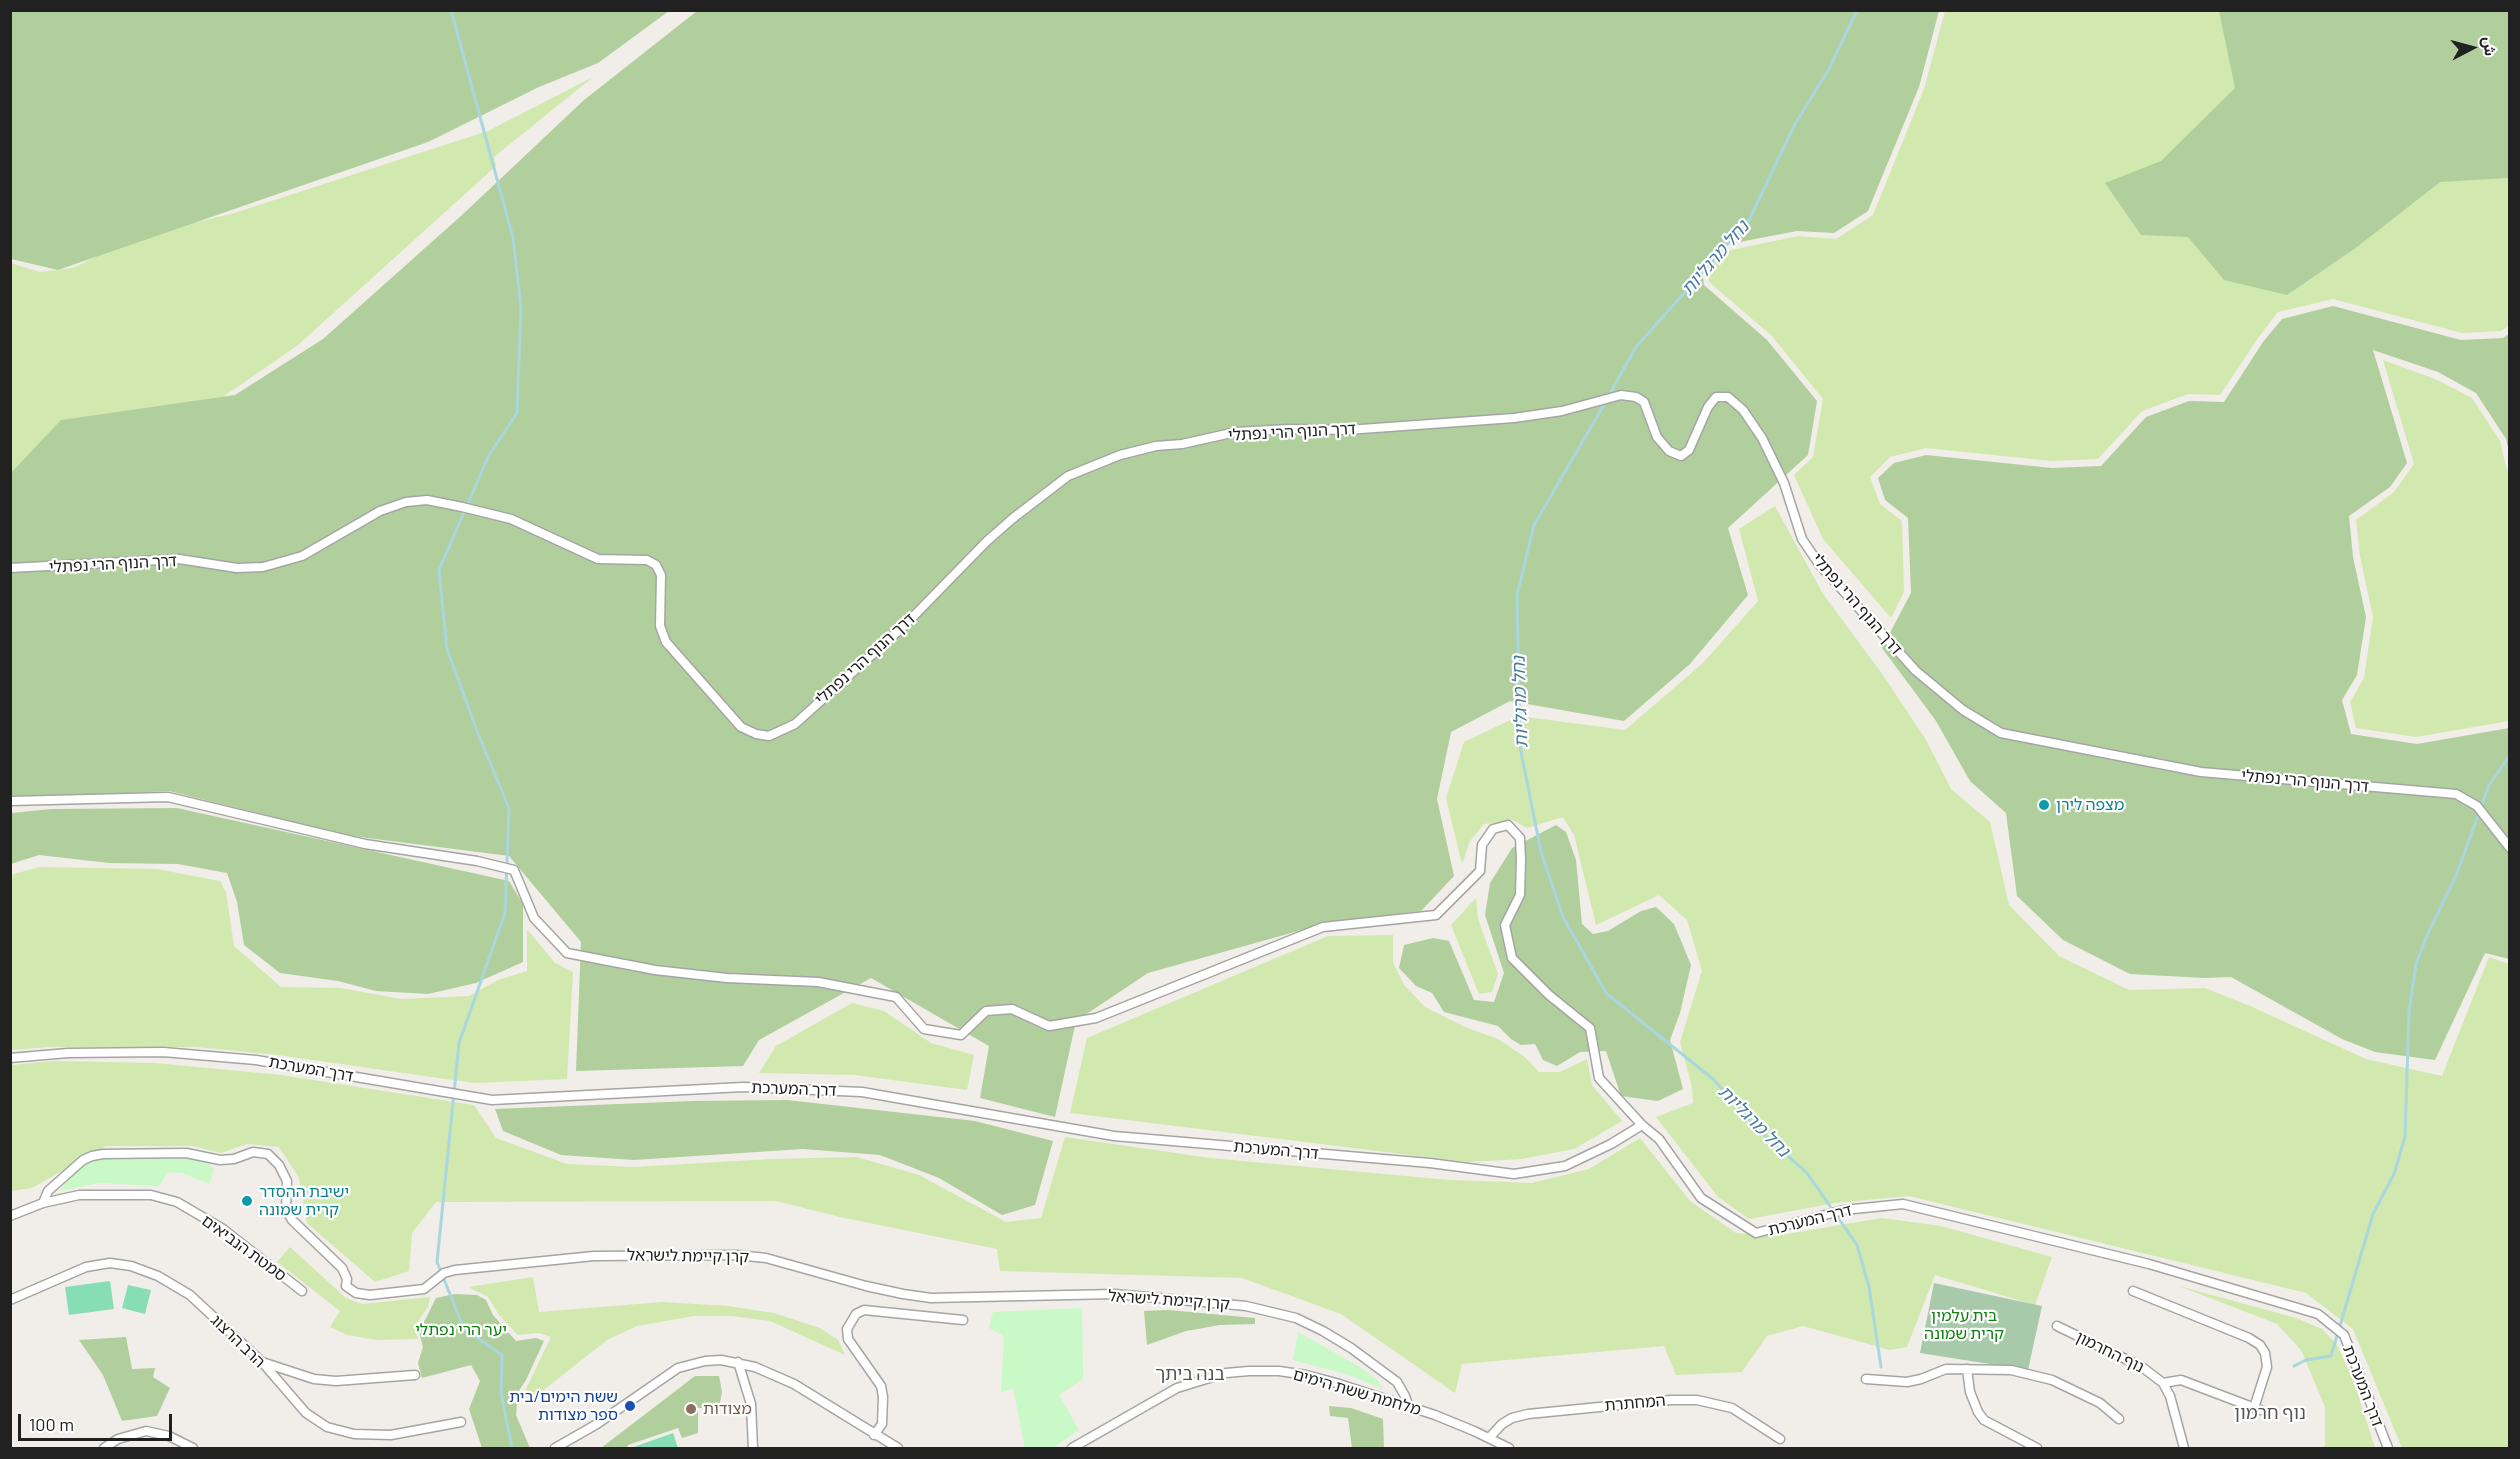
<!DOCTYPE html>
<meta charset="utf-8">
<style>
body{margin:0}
#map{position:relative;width:2520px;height:1459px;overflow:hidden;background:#f1ede8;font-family:Barlow,Vazirmatn,sans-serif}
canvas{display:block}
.frame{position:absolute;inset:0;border:12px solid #212121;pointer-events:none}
.north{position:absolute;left:2442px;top:18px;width:60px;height:60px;-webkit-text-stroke:4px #fff;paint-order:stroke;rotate:84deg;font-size:16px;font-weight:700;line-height:24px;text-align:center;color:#212121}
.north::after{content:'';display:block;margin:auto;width:21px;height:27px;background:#212121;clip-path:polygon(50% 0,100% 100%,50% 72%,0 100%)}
.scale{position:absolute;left:18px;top:1414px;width:154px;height:27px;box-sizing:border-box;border:3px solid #212121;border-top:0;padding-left:8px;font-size:18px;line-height:21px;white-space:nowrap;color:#212121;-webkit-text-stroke:4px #fff;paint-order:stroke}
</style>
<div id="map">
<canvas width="2520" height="1459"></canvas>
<div class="frame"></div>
<div class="north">ش</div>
<div class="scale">100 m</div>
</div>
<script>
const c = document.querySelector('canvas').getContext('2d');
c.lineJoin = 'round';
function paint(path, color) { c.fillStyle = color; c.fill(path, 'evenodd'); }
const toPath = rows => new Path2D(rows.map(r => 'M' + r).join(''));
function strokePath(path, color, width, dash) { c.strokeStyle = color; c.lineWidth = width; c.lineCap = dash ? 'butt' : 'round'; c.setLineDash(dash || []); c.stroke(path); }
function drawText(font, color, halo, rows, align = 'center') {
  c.font = font + ' Barlow,"Noto Sans Hebrew",sans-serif'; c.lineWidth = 4.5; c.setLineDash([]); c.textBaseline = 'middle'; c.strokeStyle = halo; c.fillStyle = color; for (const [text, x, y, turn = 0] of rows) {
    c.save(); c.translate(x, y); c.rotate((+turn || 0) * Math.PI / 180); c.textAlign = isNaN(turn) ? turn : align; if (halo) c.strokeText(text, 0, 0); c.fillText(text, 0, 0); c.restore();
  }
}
paint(toPath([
 [1945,11,2509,11,2509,326,2501,331,2462,333,2333,299,2278,312,2258,338,2220,395,2188,394,2142,411,2098,459,2052,461,1926,448,1890,457,1870,477,1880,504,1902,521,1904,592,1891,618,1823,539,1794,475,1813,457,1823,399,1772,336,1709,282,1707,265,1731,250,1798,236,1836,239,1873,215,1924,89],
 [593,77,494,157,496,166,298,345,230,392,66,497,11,472,11,263,40,272,73,268,112,249,124,239,231,214,488,131],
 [2383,360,2435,379,2472,398,2500,441,2506,467,2510,472,2509,721,2416,737,2356,728,2350,702,2364,678,2373,617,2360,556,2356,520,2394,492,2414,464],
 [1775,506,1823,594,1883,675,1926,740,1951,789,1990,822,2009,905,2059,956,2129,990,2205,988,2250,1006,2366,1059,2442,1076,2489,957,2509,964,2509,1448,2402,1448,2353,1329,2306,1293,1909,1196,1835,1203,1749,1219,1718,1197,1656,1117,1693,1103,1692,1087,1680,1042,1702,971,1687,920,1659,895,1596,925,1574,835,1563,817,1527,828,1513,820,1484,824,1470,841,1462,864,1446,798,1464,742,1519,716,1625,730,1703,663,1758,601,1739,529],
 [39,867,157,869,220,881,226,892,234,946,281,987,341,988,401,999,469,996,498,980,527,971,527,929,555,963,573,972,567,1079,474,1083,278,1055,196,1047,48,1047,11,1050,11,875],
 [1476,898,1478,919,1498,974,1492,992,1479,994,1451,925],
 [1393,935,1393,963,1405,986,1425,1007,1465,1027,1498,1039,1525,1057,1539,1072,1560,1072,1587,1059,1592,1085,1622,1121,1574,1149,1522,1159,1467,1162,1070,1113,1087,1038,1328,936],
 [852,1003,884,1011,931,1043,974,1055,967,1090,855,1075,759,1073,776,1046],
 [55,1061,155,1063,281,1075,474,1105,496,1138,567,1164,634,1167,771,1159,857,1157,919,1175,1006,1222,1041,1218,1065,1137,1210,1158,1449,1180,1532,1183,1589,1169,1640,1138,1690,1201,1736,1233,1775,1236,1882,1218,1941,1226,2052,1257,2035,1305,1935,1275,1907,1347,1890,1350,1803,1326,1767,1336,1742,1372,1676,1375,1664,1346,1462,1364,1455,1393,1341,1314,1242,1278,1000,1271,997,1249,840,1217,776,1201,436,1202,412,1233,409,1271,375,1282,307,1223,299,1178,279,1147,247,1144,221,1153,193,1146,106,1146,32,1188,11,1191,11,1065],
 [290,1247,346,1298,362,1304,430,1297,428,1307,414,1327,418,1339,377,1340,347,1335,330,1327,340,1311,277,1262],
 [533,1277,539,1312,662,1302,728,1306,774,1313,820,1328,838,1340,845,1355,770,1321,731,1316,694,1316,637,1326,607,1340,526,1404,526,1389,551,1337,539,1333,518,1335,499,1315,488,1297,468,1287],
 [2179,1286,2296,1318,2322,1329,2337,1345,2354,1382,2375,1448,2325,1448,2325,1407,2301,1350,2277,1324]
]), '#d1e9af');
paint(toPath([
 [11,10,669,10,669,11,598,63,539,87,428,142,58,270,11,259],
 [697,11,1939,11,1919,87,1868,211,1834,233,1797,231,1729,244,1701,262,1704,285,1767,340,1817,401,1808,455,1728,528,1748,595,1690,664,1624,721,1510,701,1451,732,1437,799,1454,876,1421,911,1327,923,1148,973,1076,1021,1055,1117,980,1098,989,1046,871,978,759,1040,743,1066,576,1071,581,942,509,856,344,835,169,791,11,799,10,474,61,420,235,395,323,339,462,215,584,100],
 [2219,11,2509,11,2508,178,2440,182,2357,247,2287,295,2224,280,2188,237,2141,235,2105,183,2161,161,2235,88],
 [2333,306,2461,340,2503,338,2509,334,2509,452,2506,439,2476,393,2438,372,2373,350,2407,463,2390,487,2349,516,2353,557,2366,617,2357,675,2342,700,2351,734,2417,744,2509,728,2509,959,2485,953,2435,1060,2375,1052,2342,1039,2231,977,2205,978,2130,974,2063,940,2017,896,2006,813,1970,781,1936,721,1882,648,1911,593,1908,518,1885,500,1878,478,1894,463,1926,455,2052,468,2101,466,2146,417,2189,401,2224,402,2263,342,2282,319],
 [177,808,509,881,523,904,523,962,476,983,428,994,376,991,338,981,280,973,244,945,237,902,227,873,178,864,109,863,39,855,11,864,11,813,51,809],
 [1556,825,1566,832,1576,860,1582,924,1593,934,1608,931,1641,911,1656,907,1674,924,1691,965,1680,1013,1670,1040,1683,1089,1658,1101,1621,1096,1606,1051,1580,1052,1557,1066,1543,1060,1535,1044,1521,1045,1511,1039,1498,1026,1444,1012,1432,993,1416,986,1399,968,1404,945,1433,938,1449,941,1474,1000,1494,1002,1504,973,1485,915,1490,883,1512,848],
 [787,1100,975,1121,1053,1141,1035,1205,1002,1215,939,1178,880,1155,803,1149,634,1160,561,1155,503,1131,495,1109,693,1101],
 [455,1294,477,1295,486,1300,493,1315,516,1341,536,1338,544,1341,526,1380,518,1392,516,1415,530,1448,482,1448,469,1409,480,1381,471,1365,422,1378,418,1363,423,1347,419,1332,436,1298],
 [1168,1310,1255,1318,1255,1324,1220,1325,1186,1331,1147,1345,1144,1311],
 [126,1337,132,1369,155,1368,153,1377,170,1388,157,1416,122,1421,103,1375,79,1340],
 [695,1376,719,1376,722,1392,719,1408,698,1408,698,1433,682,1438,678,1428,628,1445,627,1448,601,1448],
 [1329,1406,1351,1408,1383,1419,1384,1448,1352,1448,1348,1418,1330,1416]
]), '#b1cf9d');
paint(toPath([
 [1934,1283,2042,1306,2028,1370,1920,1353]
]), '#a9c9ab');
paint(toPath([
 [190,1156,207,1162,214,1170,209,1184,183,1173,168,1172,159,1186,99,1183,60,1191,74,1173,91,1160,104,1157],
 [1082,1308,1083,1379,1059,1395,1079,1430,1053,1448,1025,1448,1013,1388,1001,1393,1004,1336,989,1328,993,1312],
 [1298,1332,1360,1367,1377,1380,1384,1389,1346,1374,1293,1360]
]), '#c8f9c7');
paint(toPath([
 [110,1281,114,1309,69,1315,65,1287],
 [128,1285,151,1290,145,1314,122,1308],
 [673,1433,678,1448,631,1448]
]), '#88deb4');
strokePath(toPath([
 [451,10,513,238,521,307,517,413,489,455,439,570,447,649,479,736,509,808,505,913,459,1043,437,1262,464,1329,502,1355,501,1393,512,1448],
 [1608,397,1636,347,1749,220,1795,124,1829,69,1857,10],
 [1605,403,1534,525,1517,595,1520,747,1541,852,1563,917,1606,993,1713,1079,1759,1130,1807,1173,1857,1245,1869,1287,1881,1367],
 [2294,1366,2306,1360,2331,1356,2373,1214,2394,1174,2405,1137,2409,1012,2416,964,2427,935,2456,876,2489,785,2510,755]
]), '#a9d7dd', 3);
const minor = toPath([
 [10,568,179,559,237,568,263,567,302,556,380,511,406,502,427,500,462,507,511,519,598,559,647,560,656,565,661,575,660,626,666,642,741,727,756,734,769,736,795,724,906,624,986,542,1012,519,1068,476,1120,455,1156,446,1182,444,1236,432,1288,429,1347,430,1514,418,1562,411,1621,395,1636,397,1644,402,1657,437,1669,451,1681,456,1689,450,1708,407,1716,397,1728,397,1743,410,1762,438,1784,483,1802,539,1819,564,1916,671,1963,710,2001,733,2201,772,2456,794,2477,806,2510,848],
 [10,801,168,797,365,844,477,861,514,870,534,918,567,953,655,970,727,978,818,982,896,997,924,1029,961,1035,986,1011,1012,1009,1049,1026,1096,1018,1323,927,1436,915,1480,871,1482,845,1493,829,1508,825,1520,838,1521,860,1520,895,1505,925,1512,958,1549,995,1590,1028,1599,1078,1642,1125],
 [10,1058,68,1053,163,1052,256,1060,492,1100,743,1087,862,1092,1114,1136,1430,1163,1514,1174,1565,1166,1611,1144,1642,1125,1659,1139,1701,1198,1756,1233,1844,1210,1903,1204,2149,1264,2318,1314,2344,1335,2388,1448],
 [43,1203,48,1191,83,1160,92,1156,103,1154,186,1153,220,1160,234,1159,253,1152,268,1154,279,1165,287,1181,286,1209,292,1220,342,1268,347,1279,346,1286,356,1293,370,1295,424,1289,444,1273,455,1270,594,1256,737,1255,766,1258,866,1286,903,1294,931,1298,1115,1294,1246,1306,1296,1318,1323,1331,1351,1348,1397,1382,1405,1396,1408,1405],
 [10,1216,43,1203,79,1195,151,1195,177,1202,223,1229,302,1291],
 [2133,1291,2249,1338,2260,1345,2265,1353,2267,1367,2254,1408],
 [10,1300,86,1267,110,1263,131,1266,158,1276,190,1295,262,1362,306,1413,327,1427,354,1434,391,1435,461,1422],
 [2057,1326,2142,1367,2163,1383,2170,1396,2184,1448],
 [262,1362,314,1379,336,1381,415,1375],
 [738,1362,751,1404,753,1448],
 [1967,1369,1970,1392,1978,1412,1984,1420,2037,1448],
 [1866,1379,1907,1382,1921,1379,1946,1369,2011,1370,2052,1380,2100,1403,2119,1419],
 [2163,1383,2181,1380,2260,1410],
 [874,1435,882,1424,883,1397,881,1386,848,1339,847,1329,856,1314,864,1310,963,1320],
 [1489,1438,1502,1424,1512,1418,1528,1414,1671,1400,1697,1400,1732,1408,1780,1439],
 [104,1448,118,1439,146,1431,169,1436,193,1448],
 [555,1448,597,1424,678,1368,705,1361,721,1360,755,1367,794,1384,898,1448],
 [1072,1448,1177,1388,1226,1373,1249,1371,1279,1371,1306,1375,1336,1383,1435,1415,1474,1431,1509,1448]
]);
strokePath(minor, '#a5a5a5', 11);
strokePath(minor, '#fff', 8);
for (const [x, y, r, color] of [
 [2044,805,6,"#0f9aa8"],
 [247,1201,6,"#0f9aa8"],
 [630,1406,6,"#1a4fb4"],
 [691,1409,6,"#8d6e63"]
]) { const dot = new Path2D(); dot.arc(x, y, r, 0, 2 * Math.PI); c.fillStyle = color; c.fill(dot); strokePath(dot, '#fff', 2); }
drawText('16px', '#212121', '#fff', [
 ["דרך הנוף הרי נפתלי",1292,432,-3],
 ["דרך הנוף הרי נפתלי",113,564,-3],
 ["דרך הנוף הרי נפתלי",1857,604,49],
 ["דרך הנוף הרי נפתלי",865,659,-42],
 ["דרך הנוף הרי נפתלי",2305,781,5],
 ["דרך המערכת",311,1069,10],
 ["דרך המערכת",794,1089,2],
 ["דרך המערכת",1276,1150,5],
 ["דרך המערכת",1810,1220,-14],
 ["סמטת הנביאים",244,1248,36],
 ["קרן קיימת לישראל",688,1256,1],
 ["קרן קיימת לישראל",1169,1300,4],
 ["הרב הרצוג",238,1341,44],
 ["נוף החרמון",2110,1352,26],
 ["דרך המערכת",2363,1386,69],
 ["מלחמת ששת הימים",1357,1392,16],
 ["המחתרת",1635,1403,-5]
]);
drawText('16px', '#0d838f', '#fff', [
 ["מצפה לירן",2056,805],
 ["ישיבת ההסדר",259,1192],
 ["קרית שמונה",259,1210]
], 'left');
drawText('16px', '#10800e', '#fff', [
 ["בית עלמין",1964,1316],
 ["קרית שמונה",1964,1334],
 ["יער הרי נפתלי",461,1330]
]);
drawText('16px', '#164399', '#fff', [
 ["ששת הימים/בית",618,1397],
 ["ספר מצודות",618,1415]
], 'right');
drawText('16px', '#785e54', '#fff', [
 ["מצודות",703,1409]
], 'left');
drawText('italic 18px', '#487ca0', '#fff', [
 ["נחל מרגליות",1715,258,-49],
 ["נחל מרגליות",1520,702,-92],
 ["נחל מרגליות",1754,1121,45]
]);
drawText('18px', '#545454', '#fff', [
 ["בנה ביתך",1190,1374],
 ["נוף חרמון",2270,1413]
]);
</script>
